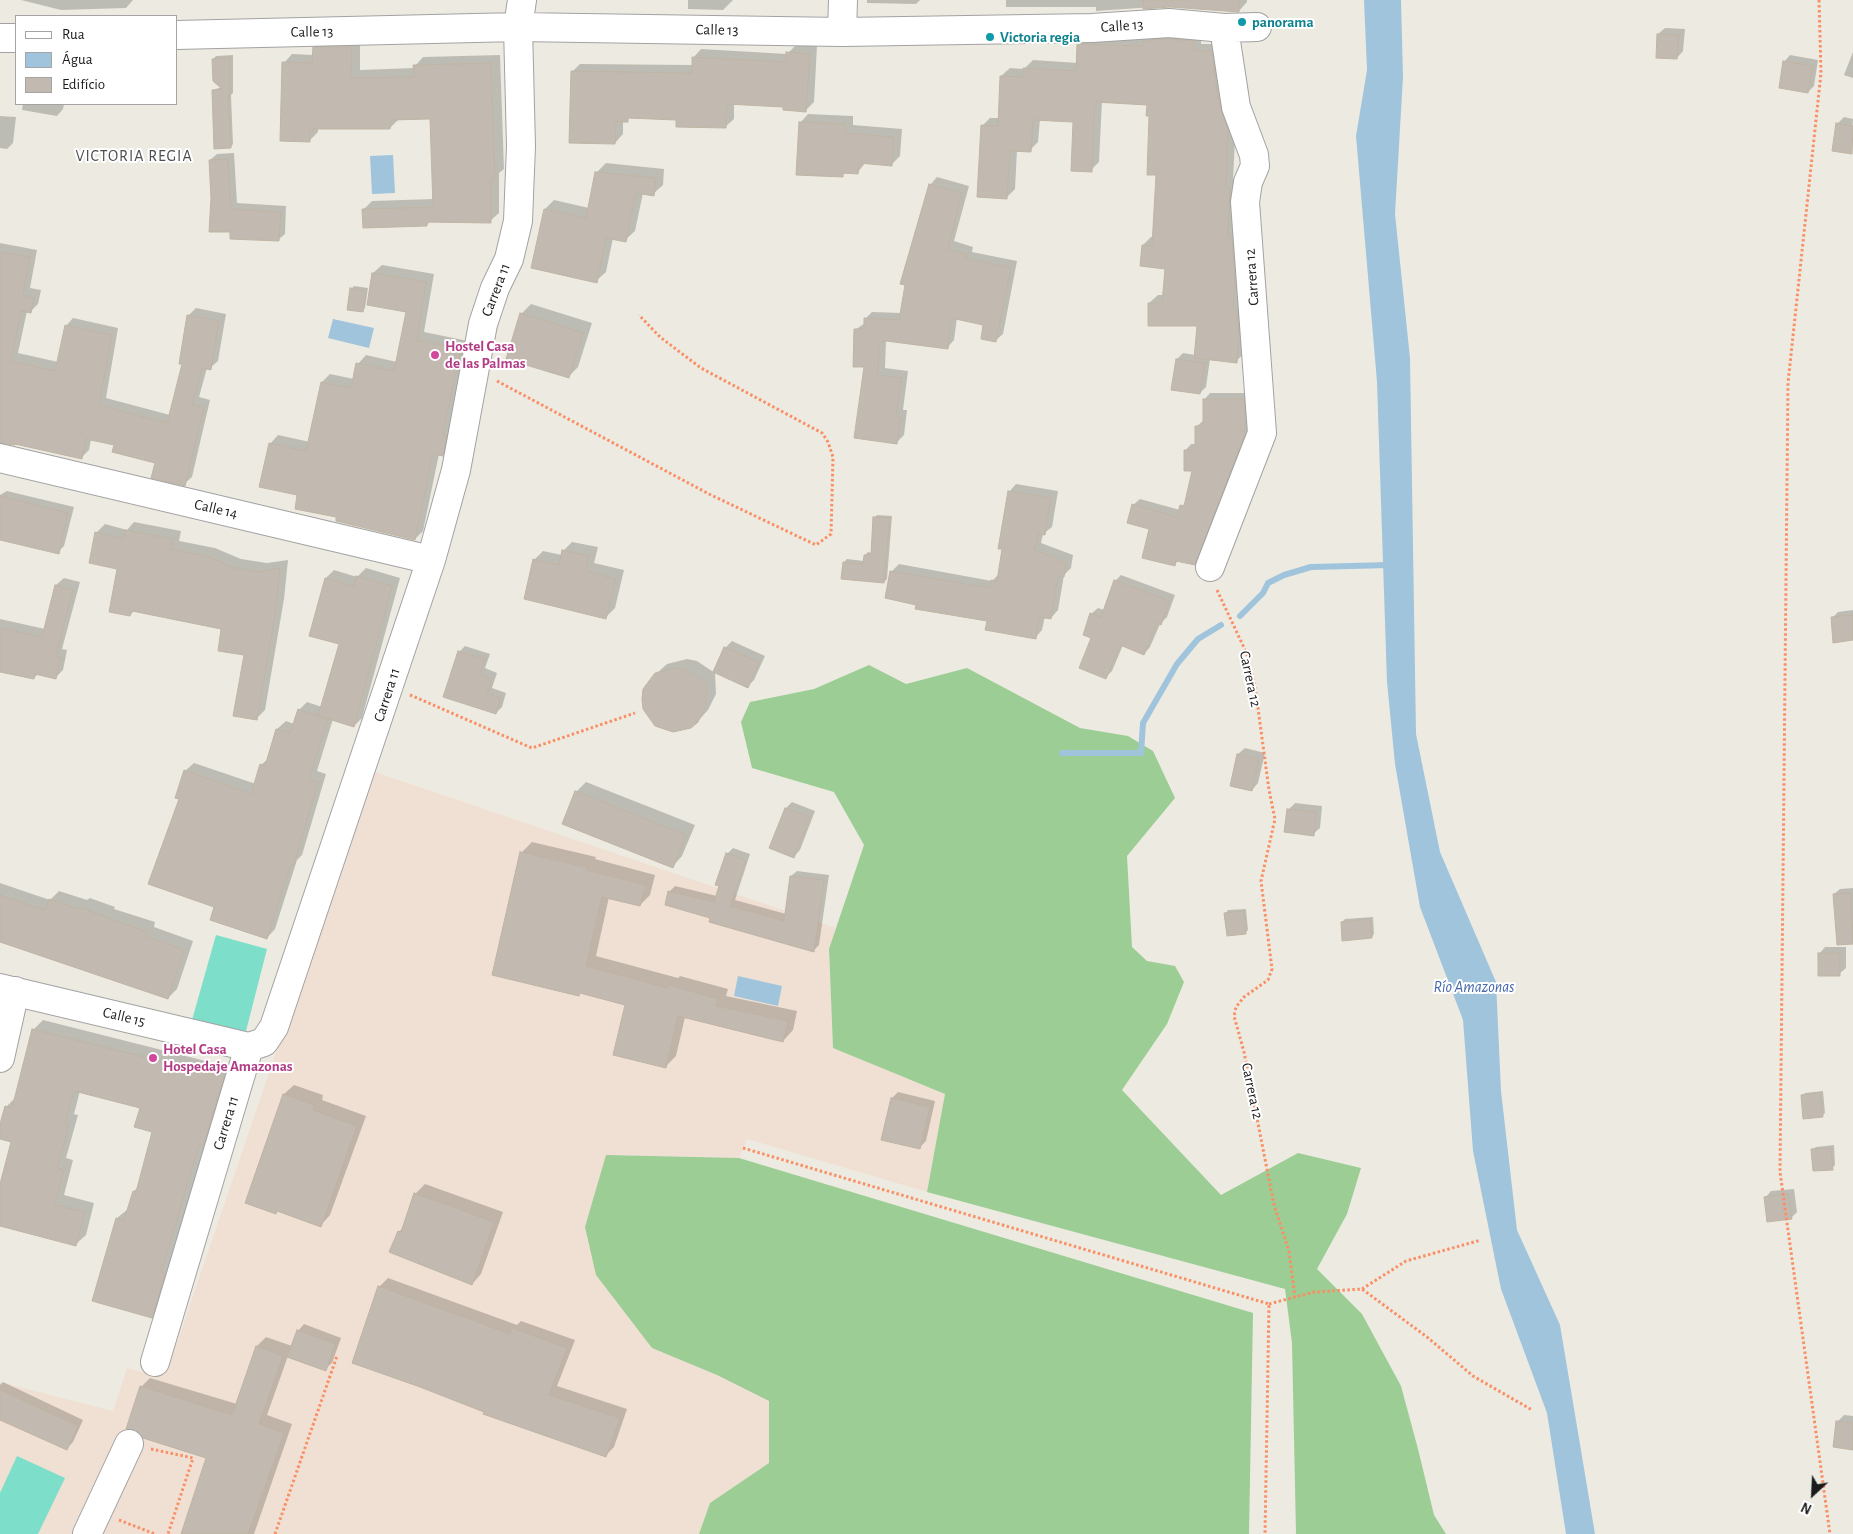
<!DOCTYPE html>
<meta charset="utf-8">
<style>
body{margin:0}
#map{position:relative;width:1853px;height:1534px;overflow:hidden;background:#edebe1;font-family:"Alegreya Sans",sans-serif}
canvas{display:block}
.legend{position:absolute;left:15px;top:15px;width:162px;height:90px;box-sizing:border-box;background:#fff;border:1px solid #a4a4a4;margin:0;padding:6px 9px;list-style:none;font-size:15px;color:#1b1b1b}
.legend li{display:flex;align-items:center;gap:10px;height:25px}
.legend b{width:25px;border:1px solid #a4a4a4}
.north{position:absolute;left:1788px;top:1469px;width:50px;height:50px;-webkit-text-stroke:4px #fff;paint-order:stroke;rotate:205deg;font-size:14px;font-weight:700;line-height:20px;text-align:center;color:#1b1b1b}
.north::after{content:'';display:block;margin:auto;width:18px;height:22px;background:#1b1b1b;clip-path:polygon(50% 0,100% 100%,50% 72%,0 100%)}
</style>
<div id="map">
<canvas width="1853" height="1534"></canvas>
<ul class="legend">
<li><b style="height:6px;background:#fff"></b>Rua</li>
<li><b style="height:14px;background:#a0c4dc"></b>Água</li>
<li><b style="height:14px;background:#c2bab0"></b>Edifício</li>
</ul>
<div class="north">N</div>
</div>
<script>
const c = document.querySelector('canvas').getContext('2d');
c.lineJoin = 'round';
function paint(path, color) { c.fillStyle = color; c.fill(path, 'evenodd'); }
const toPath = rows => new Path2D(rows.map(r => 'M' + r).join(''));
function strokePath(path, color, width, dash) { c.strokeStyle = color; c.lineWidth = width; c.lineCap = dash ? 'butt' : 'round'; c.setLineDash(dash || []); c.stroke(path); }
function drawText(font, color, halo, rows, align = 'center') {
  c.font = font + ' "Alegreya Sans",sans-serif'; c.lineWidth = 4; c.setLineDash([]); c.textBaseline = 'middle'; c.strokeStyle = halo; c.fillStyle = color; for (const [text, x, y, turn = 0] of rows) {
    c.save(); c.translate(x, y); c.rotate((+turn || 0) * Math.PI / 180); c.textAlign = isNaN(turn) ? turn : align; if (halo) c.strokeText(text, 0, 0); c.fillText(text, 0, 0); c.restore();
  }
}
paint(toPath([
 [372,771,836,928,829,949,833,1048,946,1094,927,1192,747,1139,739,1158,606,1155,717,1375,769,1401,769,1463,710,1503,699,1534,0,1534,0,1382,113,1411,127,1368,159,1377,168,1369]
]), '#f0e0d3');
paint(toPath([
 [869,665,906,684,967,668,1080,728,1128,736,1153,751,1175,798,1127,856,1132,947,1147,961,1175,966,1184,982,1167,1024,1122,1090,1221,1195,1298,1153,1361,1168,1347,1214,1317,1269,1362,1314,1401,1386,1418,1449,1434,1515,1446,1534,1296,1534,1292,1343,1285,1289,927,1192,945,1094,833,1048,829,949,864,845,834,792,752,768,741,722,750,702,814,689],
 [606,1155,739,1158,1253,1313,1249,1534,699,1534,710,1503,769,1463,769,1401,717,1375,652,1348,596,1275,585,1227]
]), '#9ccd95');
paint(toPath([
 [216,935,267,949,245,1035,192,1020],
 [17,1456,65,1478,38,1534,0,1534,0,1493]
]), '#7ddec9');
paint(toPath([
 [1364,0,1401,0,1403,77,1395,214,1410,358,1416,734,1440,852,1496,982,1501,1091,1517,1230,1560,1325,1595,1534,1566,1534,1547,1413,1501,1289,1473,1151,1463,1020,1420,907,1395,764,1387,682,1377,382,1356,136,1367,70],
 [393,155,395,193,372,194,370,156],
 [333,319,374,328,369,348,328,338],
 [738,976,782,986,778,1006,734,996]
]), '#a0c4dc');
paint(toPath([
 [21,0,133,0,126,8,61,10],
 [688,0,733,0,723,10,688,9],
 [867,0,920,0,916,4,867,3],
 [1006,0,1247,0,1247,2,1239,11,1168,6,1096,11,1096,7,1006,7],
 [1665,28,1685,29,1683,51,1677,58,1658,34],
 [1201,33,1201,44,1219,44,1236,121,1233,179,1237,179,1245,353,1236,361,1210,359,1206,387,1200,393,1177,359,1183,353,1195,355,1199,325,1149,303,1158,295,1164,295,1166,268,1143,245,1151,237,1154,237,1157,174,1148,104,1102,101,1099,162,1091,170,1075,121,1040,119,1038,142,1030,150,1017,150,1015,189,1007,197,982,126,990,118,999,118,1001,76,1010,68,1024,69,1033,60,1078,63,1078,44,1087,36],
 [360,38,360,70,415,68,415,66,423,57,500,55,504,169,499,173,499,213,490,221,431,220,427,225,363,210,372,201,434,199,431,118,399,119,390,128,318,128,318,132,309,141,284,63,292,54,314,55,314,48,323,39],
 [796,45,817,46,814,102,806,110,785,106,734,103,734,119,725,127,678,119,631,117,623,121,623,134,615,143,572,72,580,64,693,65,693,58,701,49,787,54],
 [1853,52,1853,78,1844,75],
 [233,55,233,93,231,95,233,144,231,147,213,90,222,87,213,59,216,56],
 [1790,55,1818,60,1814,86,1808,92,1784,62],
 [23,104,64,104,63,109,57,116,22,110],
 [808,114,853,116,853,125,902,129,900,156,892,164,866,162,858,172,846,172,842,176,800,123],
 [0,116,16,117,13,143,7,149,0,148],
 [1844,117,1853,119,1851,153,1837,124],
 [234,153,237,203,286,206,285,234,278,240,232,231,210,160,217,154],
 [606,163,664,169,663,185,653,194,643,193,635,231,625,240,613,238,606,272,596,281,545,209,554,200,589,208,596,173],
 [937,177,969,186,954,241,973,247,972,252,1017,261,1003,334,995,341,985,324,957,318,954,340,947,348,886,340,885,368,908,371,903,410,907,410,904,435,897,442,865,366,855,330,865,323,865,319,872,312,902,313,930,185],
 [0,243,37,250,30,288,41,290,38,304,30,312,27,311,18,353,58,362,66,326,73,318,118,328,106,398,170,415,184,363,188,316,196,308,226,314,218,361,210,368,207,368,199,397,210,400,192,477,184,484,156,462,115,444,91,439,89,450,81,458,0,401],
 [382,265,434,274,424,332,468,341,451,447,442,455,439,454,423,531,415,539,338,516,299,494,270,444,278,435,310,442,322,382,330,374,354,379,358,364,366,355,397,362,408,311,373,273],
 [354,286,368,288,365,308,362,311,351,289],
 [531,304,592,323,578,367,568,377,521,314],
 [1210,393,1250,393,1250,429,1201,558,1195,564,1179,560,1175,564,1133,505,1140,499,1180,510,1187,499,1193,470,1185,451,1191,444,1197,444,1197,426,1204,420,1204,400],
 [1016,484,1058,491,1052,527,1043,534,1041,543,1073,555,1071,568,1064,575,1058,610,1051,618,1045,616,1042,630,1035,638,988,620,886,597,892,571,899,564,992,581,1000,573,1009,492],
 [7,491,74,507,64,546,58,552,0,539,0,495],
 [877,515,892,516,887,579,884,582,844,562,847,559,864,561,865,555,868,552,872,553,874,518],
 [134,522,181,531,179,541,215,548,241,559,267,563,288,560,284,599,265,710,257,718,245,654,223,628,134,611,130,615,119,568,96,533,105,524,127,530],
 [572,542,598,547,594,563,624,570,615,608,606,617,534,560,543,551,562,555,563,551],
 [366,568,400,578,362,718,354,726,333,719,317,771,326,774,302,855,297,860,275,929,267,938,215,906,180,799,185,771,194,763,256,784,261,765,269,758,277,729,286,721,294,724,299,710,307,702,322,707,340,643,326,578,334,570,357,577],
 [1121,575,1175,595,1167,617,1160,624,1150,647,1144,654,1123,645,1112,671,1106,677,1093,637,1091,614,1098,608,1104,610,1115,581],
 [64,578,80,582,62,649,67,650,63,670,56,677,38,674,34,678,0,671,0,619,45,629,56,585],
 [1853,610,1853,639,1832,618,1838,612],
 [732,641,765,656,754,680,748,686,715,672,716,694,708,710,698,721,656,674,667,664,687,659,697,661,715,673,725,648],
 [465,646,490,654,485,668,497,673,492,688,506,693,502,707,496,713,459,652],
 [1245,748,1265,753,1258,783,1252,790,1238,754],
 [586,782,695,825,682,856,673,866,576,792],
 [792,802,815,811,800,850,794,856,786,808],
 [1295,803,1322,806,1320,828,1313,834,1288,810],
 [532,842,596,857,595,859,655,875,650,895,640,905,609,897,596,956,678,978,680,976,728,989,726,996,797,1011,793,1030,783,1041,685,1017,676,1056,665,1067,626,1004,581,992,521,853],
 [733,848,750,854,735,900,786,914,791,876,797,871,829,875,819,945,814,950,712,917,670,891,675,886,717,896,727,854],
 [0,883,50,900,59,891,87,900,90,898,115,907,114,909,155,922,154,927,193,941,177,989,168,998,0,940],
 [1853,888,1853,942,1838,943,1834,894,1840,889],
 [1246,909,1248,930,1245,933,1226,913,1228,910],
 [1373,917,1374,934,1372,937,1342,922,1345,919],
 [1825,947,1846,947,1846,968,1839,974,1819,954],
 [43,1020,233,1068,212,1135,206,1142,170,1264,174,1265,161,1307,151,1317,117,1218,128,1209,134,1191,139,1186,153,1131,141,1107,80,1091,74,1114,78,1115,66,1158,73,1160,64,1195,94,1203,86,1235,76,1244,0,1225,0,1188,12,1141,0,1137,0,1128,6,1107,16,1097,33,1030],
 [294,1085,323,1095,322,1100,366,1116,330,1215,321,1225,279,1210,276,1213,284,1094],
 [1823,1091,1825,1113,1822,1116,1802,1096,1805,1093],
 [898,1092,935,1101,926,1141,919,1148,892,1098],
 [1834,1145,1835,1165,1832,1168,1813,1149,1816,1147],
 [425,1184,503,1212,481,1274,472,1284,399,1232,404,1226,415,1194],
 [1794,1189,1797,1212,1791,1218,1765,1198,1771,1191],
 [388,1278,517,1325,521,1321,575,1340,557,1386,627,1409,614,1447,605,1456,485,1412,379,1287],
 [304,1324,341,1338,332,1363,325,1369,288,1356,267,1415,292,1424,254,1534,182,1534,208,1458,141,1387,150,1378,237,1404,257,1346,266,1337,292,1346,298,1331],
 [3,1382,83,1420,73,1442,67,1448,0,1418,0,1385],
 [1844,1415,1853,1416,1853,1448,1838,1421]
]), '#0003');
strokePath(toPath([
 [1240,616,1263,593,1268,583,1284,575,1311,567,1390,565],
 [1062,753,1141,753,1143,723,1177,664,1198,639,1221,625]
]), '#a0c4dc', 6);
const building = toPath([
 [1143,0,1239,0,1239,12,1170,7,1143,9,1143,0],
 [1657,34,1679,35,1677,59,1656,58,1657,34],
 [1169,39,1194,41,1194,51,1212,51,1218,98,1228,130,1226,187,1230,187,1228,238,1232,238,1235,280,1233,310,1237,310,1239,338,1237,363,1194,358,1197,326,1148,326,1148,303,1162,303,1165,269,1140,266,1142,245,1152,246,1156,175,1147,175,1149,116,1146,116,1147,105,1095,102,1092,172,1071,171,1073,122,1033,120,1031,152,1010,151,1007,199,977,197,981,125,998,126,1000,76,1023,77,1023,68,1076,71,1077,44,1143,46,1143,40,1169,39],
 [313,47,352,47,351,78,414,77,413,65,491,63,495,179,491,179,491,223,427,222,427,226,363,228,362,209,433,207,430,119,390,120,390,129,310,129,310,142,280,141,282,62,312,63,313,47],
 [786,52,810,54,806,112,783,110,783,107,727,104,726,128,676,127,676,120,628,118,628,122,616,122,615,144,569,143,571,71,692,73,692,57,786,62,786,52],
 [230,57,230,97,228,95,231,148,214,149,212,90,222,89,213,81,212,59,230,57],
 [1783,61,1813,66,1808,93,1779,88,1783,61],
 [799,122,845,124,845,133,894,137,892,166,859,163,858,174,843,173,843,177,796,175,799,122],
 [1836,123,1853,126,1852,154,1832,151,1836,123],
 [228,159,231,209,281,212,279,241,230,239,230,232,209,232,211,198,209,160,228,159],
 [595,172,656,178,654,196,636,193,626,242,606,238,597,283,531,268,544,209,586,218,595,172],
 [929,184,962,193,948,249,967,254,965,258,1011,268,996,342,981,339,983,325,951,318,948,349,886,341,879,342,878,375,902,378,896,416,901,417,897,444,854,438,864,367,853,367,854,329,864,329,864,318,899,320,905,285,900,284,929,184],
 [0,252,30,257,23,295,34,298,31,313,21,311,11,361,55,371,65,325,112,335,99,405,167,423,182,364,179,364,187,315,219,321,211,370,202,368,192,405,204,408,185,486,151,478,155,463,112,452,114,445,86,439,82,459,15,444,15,445,0,443,0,252],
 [372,273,426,282,417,340,461,349,443,434,447,435,443,456,433,454,415,540,336,521,336,517,295,509,297,495,259,487,269,443,306,451,321,382,351,388,356,363,394,371,406,312,367,305,372,273],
 [350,288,366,291,363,312,347,310,350,288],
 [520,313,583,333,569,378,506,359,520,313],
 [1176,359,1205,363,1200,394,1171,390,1176,359],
 [1203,399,1244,399,1245,423,1244,436,1195,565,1176,561,1175,566,1142,558,1149,529,1127,523,1132,504,1177,517,1180,505,1184,506,1192,471,1184,471,1184,450,1195,450,1195,426,1203,426,1203,399],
 [1008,491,1051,498,1045,535,1039,534,1034,550,1066,562,1064,577,1058,576,1051,619,1039,617,1036,639,985,630,987,621,915,609,916,605,885,598,890,571,990,588,991,580,997,581,1002,549,998,549,1008,491],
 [0,496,68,513,59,554,0,540,0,496],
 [873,517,890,518,884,583,841,579,843,562,863,564,864,555,871,555,873,517],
 [125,530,173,539,171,549,206,556,232,567,258,572,280,568,276,609,257,720,233,716,244,655,218,651,221,629,132,611,130,616,109,612,117,569,89,563,95,532,123,539,125,530],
 [562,550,589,556,586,571,616,579,606,619,524,599,533,559,559,565,562,550],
 [356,576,392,586,354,727,319,716,328,719,309,779,318,782,294,865,291,864,267,939,210,920,214,907,148,884,179,799,175,798,184,770,251,794,260,764,265,766,276,729,290,733,298,709,318,716,339,644,309,636,325,578,354,586,356,576],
 [1114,580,1170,601,1161,625,1157,623,1144,655,1120,645,1106,679,1079,668,1091,638,1083,635,1090,613,1101,617,1114,580],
 [55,585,73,590,56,656,61,657,56,679,35,674,34,679,0,672,0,628,42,637,55,585],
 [1853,615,1853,640,1833,643,1831,617,1853,615],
 [724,647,759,662,748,688,713,672,724,647],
 [458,651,485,659,480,674,492,679,487,694,501,698,496,714,443,697,458,651],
 [676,668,687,670,706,683,706,705,698,722,691,728,673,732,655,726,643,709,642,699,643,689,655,673,676,668],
 [1237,754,1259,759,1252,791,1230,786,1237,754],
 [575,791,686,835,673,868,562,824,575,791],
 [785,808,810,817,794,858,769,848,785,808],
 [1287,809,1316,812,1314,836,1284,832,1287,809],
 [520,852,586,867,586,870,646,885,640,906,602,897,586,966,668,988,669,985,718,999,716,1006,788,1021,783,1042,678,1016,666,1068,613,1055,625,1005,580,993,579,996,492,975,520,852],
 [726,853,746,860,730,906,784,921,790,876,824,880,814,952,709,922,710,918,665,905,668,891,714,902,719,886,715,885,726,853],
 [1851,893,1853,944,1837,945,1833,894,1851,893],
 [0,895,45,910,49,899,78,909,79,907,147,932,145,936,184,950,168,999,0,942,0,895],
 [1244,911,1246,934,1227,936,1224,913,1244,911],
 [1370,919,1372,938,1342,941,1341,922,1370,919],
 [1818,953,1840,953,1840,976,1818,976,1818,953],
 [32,1029,224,1077,203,1146,199,1145,161,1273,165,1274,152,1318,92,1301,116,1218,124,1220,133,1191,136,1192,152,1132,134,1127,140,1108,74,1091,65,1124,69,1125,57,1168,64,1170,55,1205,85,1212,76,1246,0,1226,0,1184,11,1142,0,1139,0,1124,5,1106,12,1108,32,1029],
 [1820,1093,1823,1117,1803,1119,1801,1095,1820,1093],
 [283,1094,314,1105,313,1110,357,1126,321,1227,277,1211,276,1214,245,1203,283,1094],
 [891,1098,930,1107,920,1149,881,1140,891,1098],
 [1831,1148,1833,1170,1813,1171,1811,1149,1831,1148],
 [414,1193,494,1222,472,1285,389,1252,398,1231,401,1232,414,1193],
 [1788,1194,1792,1219,1767,1222,1764,1197,1788,1194],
 [378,1286,510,1334,512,1328,567,1348,549,1395,620,1418,606,1457,483,1414,484,1412,420,1387,352,1363,378,1286],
 [297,1330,335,1344,326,1371,287,1357,297,1330],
 [256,1346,283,1356,259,1424,284,1433,248,1534,181,1534,206,1458,143,1438,136,1430,126,1429,140,1386,232,1415,256,1346],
 [0,1390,78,1426,67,1450,0,1420,0,1390],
 [1836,1421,1853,1423,1853,1450,1833,1447,1836,1421]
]);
paint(building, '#c2bab0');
strokePath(building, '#bfb4a3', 1);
const minor = toPath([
 [842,32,843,0],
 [176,35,518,27,842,32,1092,28,1169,23,1224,28,1257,27],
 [0,38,16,38],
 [0,458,431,560],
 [1210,567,1262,433,1245,202,1248,182,1255,166,1254,155,1236,107,1224,28],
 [0,988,249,1047],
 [0,1058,15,991],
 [155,1362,249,1047,264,1042,274,1027,431,560,456,470,483,324,495,288,509,259,518,221,521,146,518,27,522,0],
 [87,1534,129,1444]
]);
strokePath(minor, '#a2a2a2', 30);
strokePath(toPath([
 [1819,0,1821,73,1788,383,1780,1172,1830,1534],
 [497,381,709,494,816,545,831,534,833,457,828,442,822,433,701,368,660,337,639,315],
 [1217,590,1247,654,1255,686,1269,790,1275,819,1261,881,1272,969,1268,980,1244,997,1236,1007,1234,1016,1244,1052,1274,1205,1289,1251,1295,1297],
 [410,695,532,748,635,713],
 [743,1148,1269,1304,1265,1534],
 [1362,1289,1406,1261,1481,1240],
 [1269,1304,1314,1292,1362,1289,1427,1337,1473,1376,1532,1410],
 [151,1449,193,1458,168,1534],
 [119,1520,155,1534],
 [275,1534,337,1356]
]), '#fa8e65', 3, [2.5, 2.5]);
strokePath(minor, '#fff', 28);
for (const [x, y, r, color] of [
 [1242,22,5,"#0f9aa8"],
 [990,37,5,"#0f9aa8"],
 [435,355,5,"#d1479c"],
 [153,1058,5,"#d1479c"]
]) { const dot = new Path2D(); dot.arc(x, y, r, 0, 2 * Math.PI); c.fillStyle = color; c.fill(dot); strokePath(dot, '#fff', 2); }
drawText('bold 15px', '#0d838f', '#fff', [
 ["panorama",1252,22],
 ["Victoria regia",1000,37]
], 'left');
drawText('15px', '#1b1b1b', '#fff', [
 ["Calle 13",1122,26,-4],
 ["Calle 13",717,30,1],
 ["Calle 13",312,32,-1],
 ["Carrera 12",1252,277,-94],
 ["Carrera 11",496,290,-69],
 ["Calle 14",216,509,13],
 ["Carrera 12",1250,679,78],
 ["Carrera 11",387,695,-72],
 ["Calle 15",124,1017,13],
 ["Carrera 12",1252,1091,78],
 ["Carrera 11",226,1123,-73]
]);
drawText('bold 15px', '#b23c85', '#fff', [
 ["Hostel Casa",445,346],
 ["de las Palmas",445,363],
 ["Hotel Casa",163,1049],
 ["Hospedaje Amazonas",163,1066]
], 'left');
c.letterSpacing = '1px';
drawText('16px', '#4e4e4e', '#fff', [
 ["VICTORIA REGIA",134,156]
]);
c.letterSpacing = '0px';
drawText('italic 16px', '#4868aa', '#fff', [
 ["Río Amazonas",1474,987]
]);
</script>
